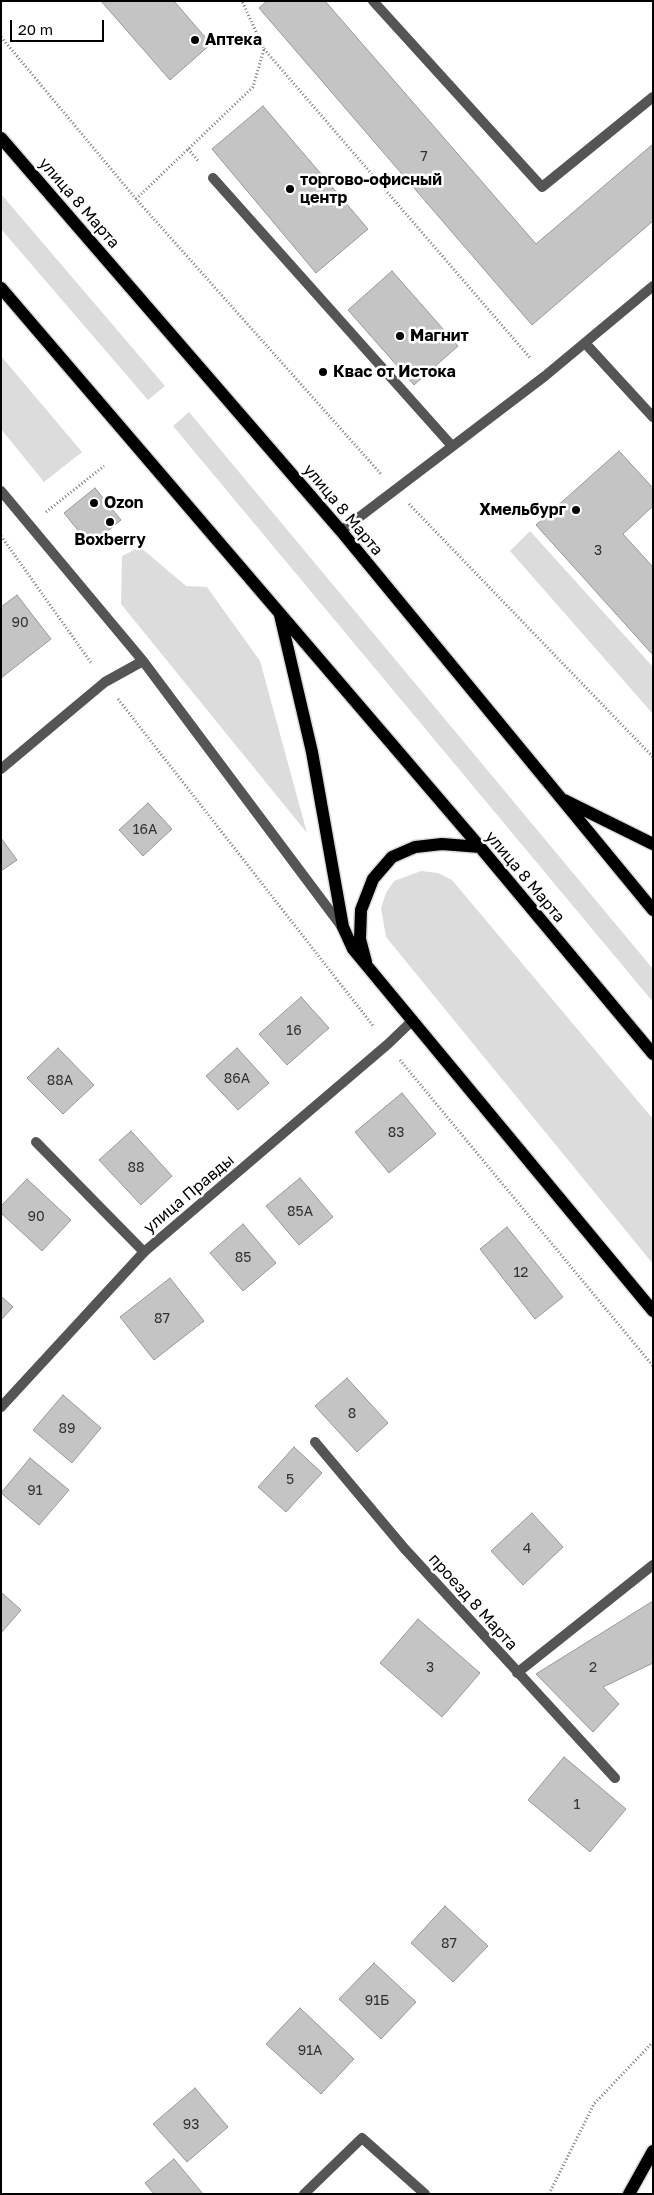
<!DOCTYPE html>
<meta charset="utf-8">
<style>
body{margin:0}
#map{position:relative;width:654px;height:2195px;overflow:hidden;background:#fff;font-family:"Golos Text",sans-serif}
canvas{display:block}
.frame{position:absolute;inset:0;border:2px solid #000;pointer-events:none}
.scale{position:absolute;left:10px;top:20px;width:94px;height:22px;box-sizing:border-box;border:2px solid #000;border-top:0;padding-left:6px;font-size:15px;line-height:18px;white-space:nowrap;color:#000;-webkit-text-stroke:4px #fff;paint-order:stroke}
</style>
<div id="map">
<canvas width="654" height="2195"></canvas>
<div class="frame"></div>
<div class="scale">20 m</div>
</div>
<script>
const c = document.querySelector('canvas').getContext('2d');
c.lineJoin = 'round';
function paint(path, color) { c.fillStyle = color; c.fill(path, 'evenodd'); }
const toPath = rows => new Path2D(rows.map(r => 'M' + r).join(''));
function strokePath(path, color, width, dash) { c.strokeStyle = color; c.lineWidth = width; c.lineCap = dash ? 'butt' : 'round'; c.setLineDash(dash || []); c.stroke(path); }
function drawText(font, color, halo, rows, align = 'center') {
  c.font = font + ' "Golos Text",sans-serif'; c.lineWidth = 5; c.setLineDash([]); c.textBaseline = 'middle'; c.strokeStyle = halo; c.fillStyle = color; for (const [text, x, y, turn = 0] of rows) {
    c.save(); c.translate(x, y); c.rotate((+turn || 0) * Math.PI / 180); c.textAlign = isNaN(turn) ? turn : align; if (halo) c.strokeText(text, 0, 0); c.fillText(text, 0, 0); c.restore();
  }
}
paint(toPath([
 [1,194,165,386,148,400,1,229],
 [1,356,82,452,44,482,1,429],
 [189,412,653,969,653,1002,173,426],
 [530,531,653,667,653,714,510,551],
 [140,547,186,586,207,587,260,661,307,833,121,604,122,556],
 [421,871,438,873,452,880,653,1119,653,1264,386,937,381,908,386,893,394,881]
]), '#dcdcdc');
const building = toPath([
 [101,1,174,1,211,44,170,80,101,1],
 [267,1,325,1,536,244,653,144,653,221,532,325,259,8,267,1],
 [263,106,368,229,316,273,212,149,263,106],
 [392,271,458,346,414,385,348,310,392,271],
 [619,451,653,488,653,506,623,534,653,567,653,655,536,525,619,451],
 [95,488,121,520,90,545,64,513,95,488],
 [17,595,51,639,1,678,1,607,17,595],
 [148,803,172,829,143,856,119,830,148,803],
 [1,838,17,860,1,871,1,838],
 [301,997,329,1028,287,1065,259,1034,301,997],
 [58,1048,94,1085,63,1114,27,1078,58,1048],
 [237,1048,269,1083,238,1110,206,1076,237,1048],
 [402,1093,436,1134,389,1173,355,1132,402,1093],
 [131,1131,172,1176,141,1205,99,1160,131,1131],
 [300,1178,333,1217,299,1245,266,1206,300,1178],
 [27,1179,71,1220,42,1251,1,1213,1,1206,27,1179],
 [243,1224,276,1263,243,1291,210,1253,243,1224],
 [507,1227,563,1297,535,1319,480,1249,507,1227],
 [170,1278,204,1321,154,1360,120,1317,170,1278],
 [1,1296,13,1307,1,1320,1,1296],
 [347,1378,388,1423,357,1452,315,1406,347,1378],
 [63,1395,101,1428,72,1463,33,1430,63,1395],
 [294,1447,322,1473,286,1512,258,1487,294,1447],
 [30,1458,69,1490,39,1525,1,1493,30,1458],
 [532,1513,563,1547,523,1585,491,1551,532,1513],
 [1,1592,21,1610,1,1633,1,1592],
 [653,1601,653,1663,603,1687,619,1704,593,1732,536,1674,653,1601],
 [418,1619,480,1673,442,1717,380,1663,418,1619],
 [564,1757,626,1809,590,1852,528,1800,564,1757],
 [445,1906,488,1946,453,1982,411,1943,445,1906],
 [374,1963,416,2002,381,2039,339,1999,374,1963],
 [300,2008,354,2059,321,2094,266,2044,300,2008],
 [195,2088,228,2127,187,2162,153,2124,195,2088],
 [174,2159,203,2194,154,2194,145,2183,174,2159]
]);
paint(building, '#c4c4c4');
strokePath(building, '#999', 1);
const primary = toPath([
 [1,138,341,531,653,910],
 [1,288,480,847,653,1054],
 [280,615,312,752,343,927,353,949,653,1311],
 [564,800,653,844],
 [366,962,360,939,361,910,373,879,392,857,415,847,442,844,480,847],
 [629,2194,653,2151]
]);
strokePath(primary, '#dbdbdb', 15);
strokePath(toPath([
 [1,37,136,199,381,474],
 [264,49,531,359],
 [188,149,199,162],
 [136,199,253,87,264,49,242,1],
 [409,504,653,757],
 [46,512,104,466],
 [1,536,92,664],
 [118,699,374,1027],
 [400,1060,653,1366],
 [549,2194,594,2104,653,2042]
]), '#777', 3, [1, 2.5]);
strokePath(toPath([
 [373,1,542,187,653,97],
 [213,178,452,446],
 [585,343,653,417],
 [341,531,545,376,653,286],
 [36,1142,144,1252],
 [304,2194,362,2138,425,2194]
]), '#555', 10);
strokePath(toPath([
 [1,491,143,661,342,927],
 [1,769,105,682,143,661],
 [1,1407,144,1252,388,1044,413,1020],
 [315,1442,404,1548,615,1778],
 [517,1673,653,1565]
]), '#555', 10);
strokePath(primary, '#000', 12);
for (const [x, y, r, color] of [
 [195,40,5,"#000"],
 [290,189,5,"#000"],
 [400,336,5,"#000"],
 [323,372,5,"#000"],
 [94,503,5,"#000"],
 [576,510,5,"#000"],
 [110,522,5,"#000"]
]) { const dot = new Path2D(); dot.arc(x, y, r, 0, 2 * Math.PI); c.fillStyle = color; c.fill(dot); strokePath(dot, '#fff', 2); }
drawText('14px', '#313131', null, [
 ["7",424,157],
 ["3",598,551],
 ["90",20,623],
 ["16А",145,830],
 ["16",294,1031],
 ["86А",237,1079],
 ["88А",60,1081],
 ["83",396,1133],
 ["88",136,1168],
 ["85А",300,1212],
 ["90",36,1217],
 ["85",243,1258],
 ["12",521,1273],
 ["87",162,1319],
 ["8",352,1414],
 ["89",67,1429],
 ["5",290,1480],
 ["91",35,1491],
 ["4",527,1549],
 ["3",430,1668],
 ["2",593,1668],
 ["1",577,1805],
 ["87",449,1944],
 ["91Б",377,2001],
 ["91А",310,2051],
 ["93",191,2125]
]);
drawText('bold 16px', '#000', '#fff', [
 ["Аптека",205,40],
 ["торгово-офисный",300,180],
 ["центр",300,198],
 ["Магнит",410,336],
 ["Квас от Истока",333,372],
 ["Ozon",104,503],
 ["Хмельбург",566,510,"right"],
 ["Boxberry",110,540,"center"]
], 'left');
drawText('16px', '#000', '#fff', [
 ["улица 8 Марта",79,203,49],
 ["улица 8 Марта",343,510,50],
 ["улица 8 Марта",525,877,50],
 ["улица Правды",189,1194,-40],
 ["проезд 8 Марта",473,1602,48]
]);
</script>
